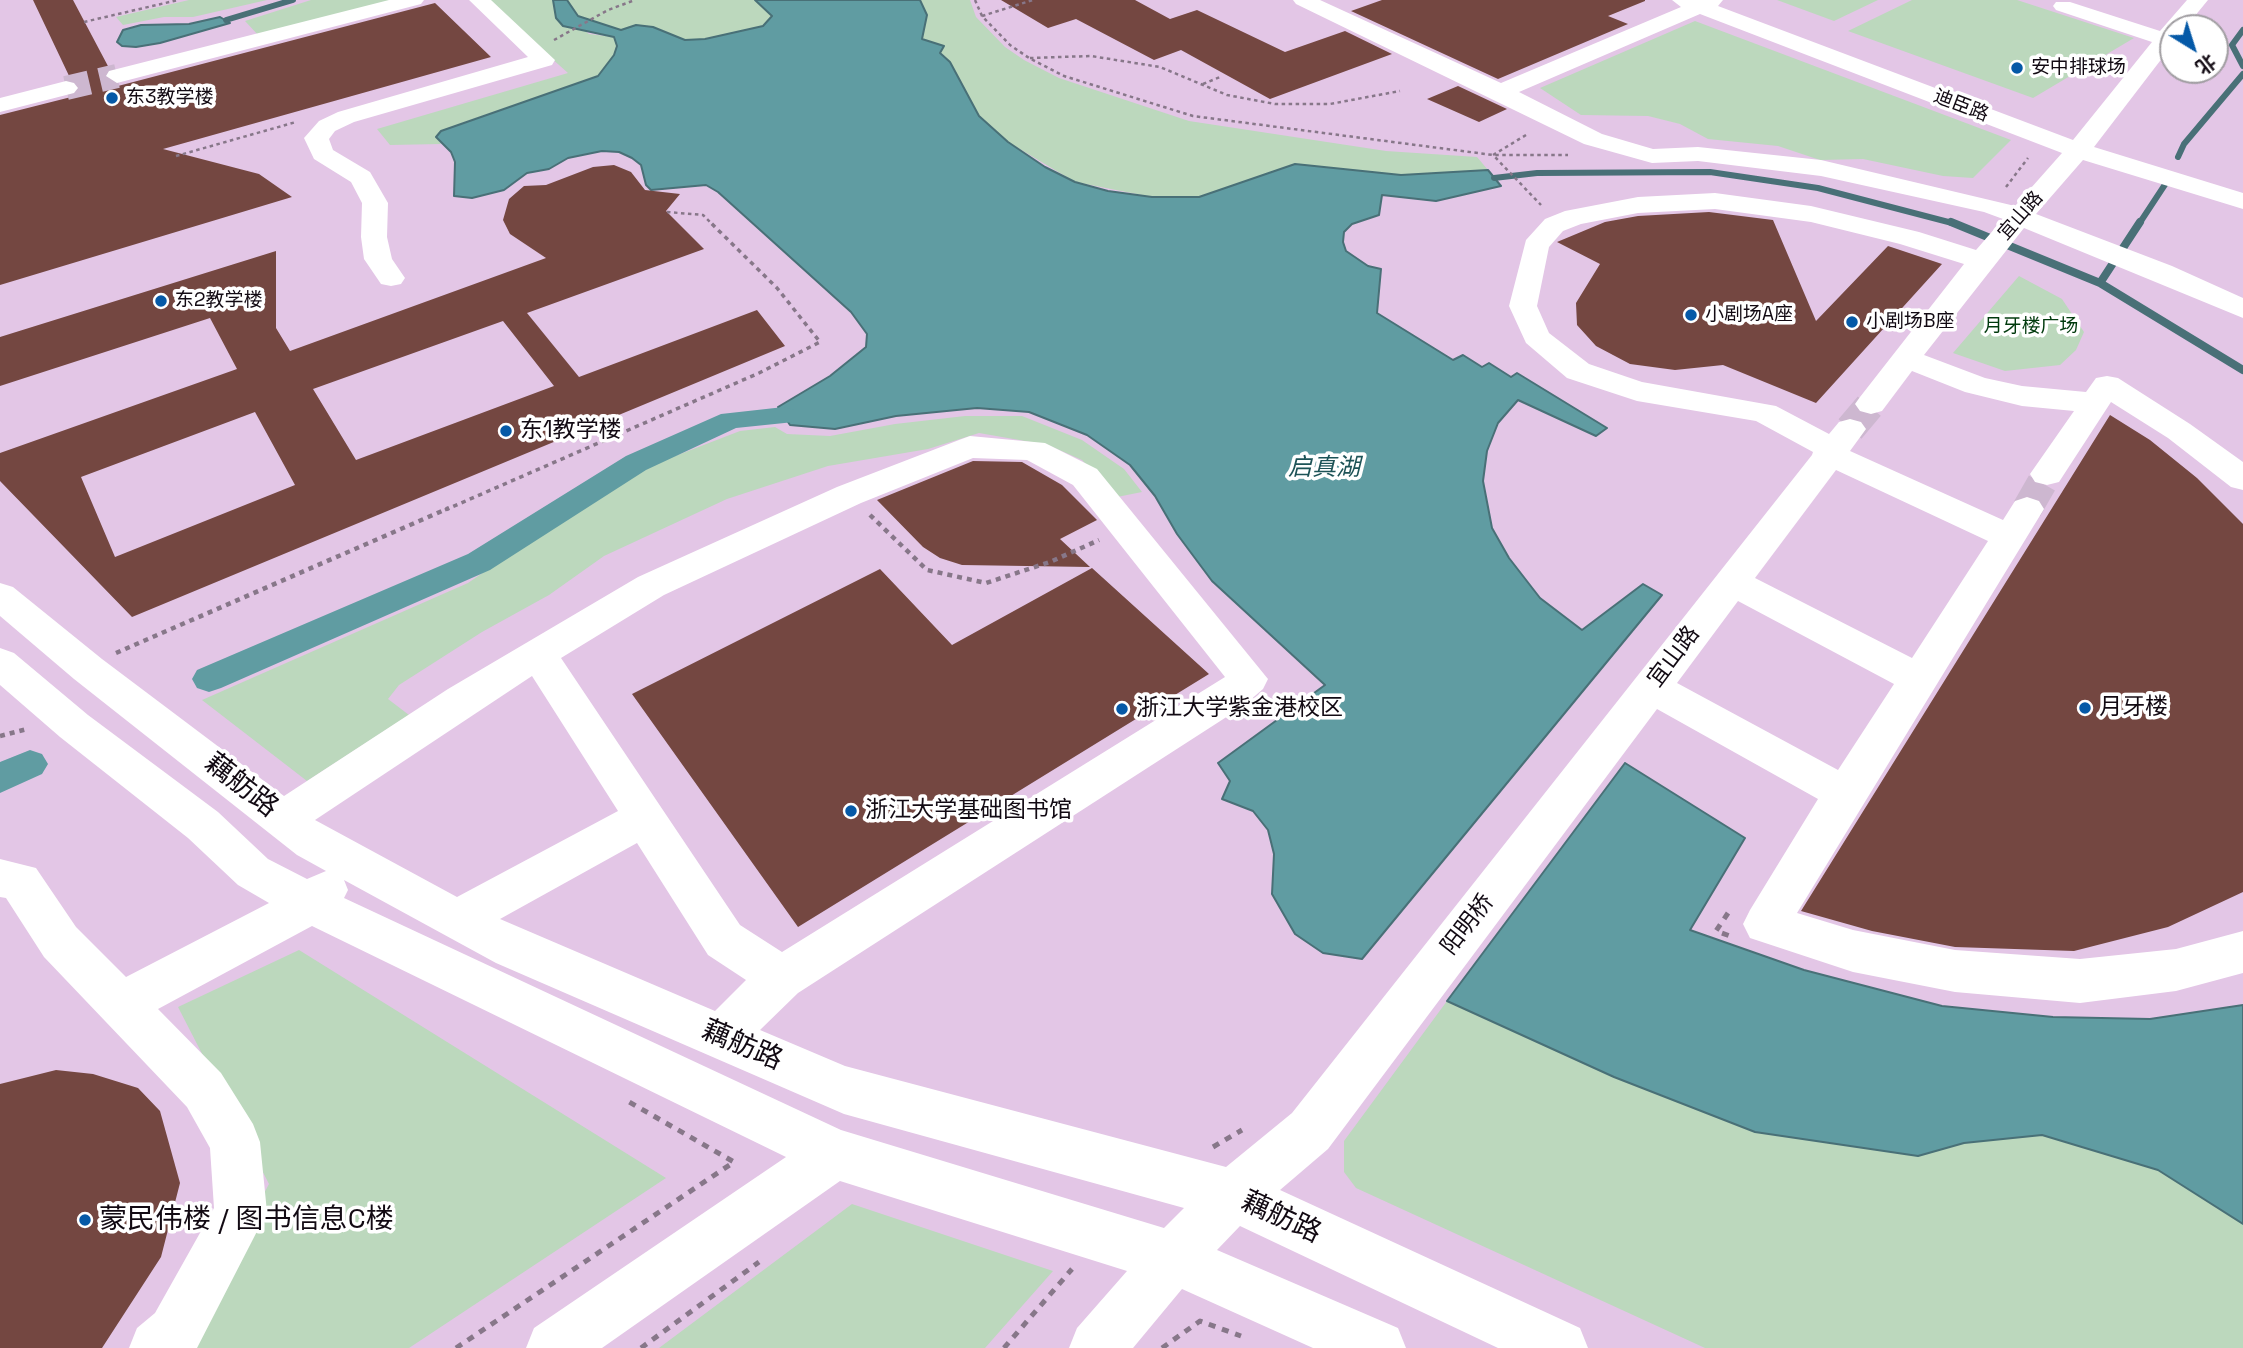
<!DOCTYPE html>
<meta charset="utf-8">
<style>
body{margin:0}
#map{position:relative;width:2243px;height:1348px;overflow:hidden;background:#eed6f1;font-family:"Space Grotesk","Noto Sans SC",sans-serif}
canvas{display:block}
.north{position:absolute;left:2159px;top:14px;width:70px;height:70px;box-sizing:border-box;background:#fff;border:2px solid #a09da1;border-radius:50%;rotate:142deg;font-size:19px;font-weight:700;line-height:28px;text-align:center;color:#120a13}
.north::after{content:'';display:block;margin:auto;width:24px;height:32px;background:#0559a7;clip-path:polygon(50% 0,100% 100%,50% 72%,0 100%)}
</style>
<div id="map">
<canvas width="2243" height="1348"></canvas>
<div class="north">北</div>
</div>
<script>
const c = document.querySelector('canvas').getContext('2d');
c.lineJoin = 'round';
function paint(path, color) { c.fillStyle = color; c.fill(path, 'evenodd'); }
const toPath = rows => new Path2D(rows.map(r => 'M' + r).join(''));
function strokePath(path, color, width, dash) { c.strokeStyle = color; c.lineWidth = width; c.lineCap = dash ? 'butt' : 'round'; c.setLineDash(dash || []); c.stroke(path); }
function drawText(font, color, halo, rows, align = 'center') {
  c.font = font + ' "Space Grotesk","Noto Sans SC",sans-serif'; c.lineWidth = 7; c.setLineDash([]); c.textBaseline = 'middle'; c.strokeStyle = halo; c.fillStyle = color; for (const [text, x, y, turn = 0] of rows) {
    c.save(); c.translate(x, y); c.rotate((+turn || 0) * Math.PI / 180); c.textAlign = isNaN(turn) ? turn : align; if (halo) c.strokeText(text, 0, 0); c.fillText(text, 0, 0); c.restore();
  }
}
paint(toPath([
 [0,0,2243,0,2243,1348,0,1348],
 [2173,28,2215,28,2215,70,2173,70]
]), '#e3c6e6');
paint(toPath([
 [189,0,267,0,193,17,164,17,123,25,116,17],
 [311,0,401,0,259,36,245,21],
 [486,0,553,0,554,8,589,34,614,37,617,46,614,55,598,76,462,123,436,137,441,144,390,145,377,129,568,73],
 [567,0,755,0,772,16,763,26,705,39,685,40,653,27,636,25,621,30,578,16],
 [920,0,970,0,976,17,1005,47,1024,60,1059,78,1189,121,1386,151,1477,157,1488,170,1401,175,1295,164,1199,197,1152,197,1075,182,1008,142,979,116,950,62,940,53,944,46,922,39,927,15],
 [1777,0,1878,0,1834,21],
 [1912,0,2017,0,2134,38,2033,98,1848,31],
 [1695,21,2011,140,1973,178,1943,176,1863,159,1820,160,1778,146,1708,139,1680,124,1648,116,1581,115,1540,88],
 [2019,276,2062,299,2084,332,2076,350,2060,365,2005,371,1953,353],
 [965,416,1022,416,1082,440,1124,469,1142,492,1117,497,1082,460,1048,445,979,433,928,449,828,466,727,499,604,556,549,595,482,632,399,685,388,699,409,715,307,781,202,700,468,583,552,525,644,468,740,431,775,427,787,434,830,436,895,424],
 [299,950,666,1178,409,1348,179,1348,269,1184,178,1007],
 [1447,1001,1614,1077,1755,1132,1918,1156,1964,1143,2042,1135,2158,1170,2243,1224,2243,1348,1705,1348,1356,1188,1344,1172,1344,1141],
 [852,1204,1053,1271,985,1348,659,1348]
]), '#bcd8bd');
const water = toPath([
 [553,0,567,0,578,16,621,30,636,25,653,27,685,40,705,39,763,26,772,16,755,0,920,0,927,15,922,39,944,46,940,53,950,62,979,116,1008,142,1045,167,1075,182,1108,191,1152,197,1199,197,1295,164,1401,175,1488,170,1501,186,1436,201,1382,195,1379,215,1352,224,1344,232,1343,242,1346,251,1368,266,1381,269,1377,313,1453,360,1463,355,1482,367,1489,363,1511,377,1517,373,1607,428,1596,436,1518,400,1498,423,1487,451,1483,481,1492,528,1509,558,1540,598,1582,630,1643,584,1662,595,1362,959,1323,953,1295,934,1272,894,1274,854,1268,830,1253,811,1222,799,1230,781,1218,763,1325,685,1212,581,1177,534,1155,496,1130,465,1087,435,1029,412,977,408,896,416,835,429,790,425,778,407,830,376,866,347,867,334,851,312,718,192,706,185,651,190,646,185,641,165,632,158,619,152,602,151,568,158,549,169,527,173,504,190,472,198,454,196,455,162,451,152,436,137,441,131,598,76,614,55,617,46,614,37,563,26,556,18,553,0],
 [220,17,230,23,160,43,136,47,122,46,117,42,123,30,141,25,189,24,220,17],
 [1625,763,1745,838,1690,930,1804,970,1942,1006,2053,1017,2150,1019,2243,1005,2243,1224,2158,1170,2042,1135,1964,1143,1918,1156,1755,1132,1614,1077,1447,1001,1625,763]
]);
paint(water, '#609ca2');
strokePath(water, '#497077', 2);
strokePath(toPath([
 [226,20,293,0],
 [2243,30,2232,45,2243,66],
 [2178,157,2184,144,2243,74],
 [1494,178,1537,173,1710,172,1818,188,1956,224],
 [2139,224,2166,183]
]), '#497077', 6);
strokePath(toPath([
 [1951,222,2100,283,2243,370],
 [2100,283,2140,222]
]), '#497077', 8);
paint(toPath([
 [784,407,794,410,798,416,794,422,736,428,646,470,490,570,221,688,209,692,197,688,192,679,197,670,468,554,626,456,721,414,784,407],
 [30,750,42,754,48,764,42,774,0,793,0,762,30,750]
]), '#609ca2');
paint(toPath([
 [33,0,73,0,109,68,103,77,118,86,435,3,491,57,163,149,259,174,292,197,0,285,0,115,79,95,81,88,71,80],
 [1001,0,1135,0,1170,19,1197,10,1285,52,1345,31,1392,54,1270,99,1181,50,1154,60,1076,19,1048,28],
 [1382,0,1645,0,1645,1,1608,16,1628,24,1498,79,1351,11],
 [1458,86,1507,109,1479,122,1427,99],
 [614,165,631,172,645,190,680,194,666,211,704,249,527,313,579,377,757,310,785,346,132,617,0,481,0,453,237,369,210,318,0,386,0,337,276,251,276,328,290,351,546,258,510,234,503,220,509,199,524,186,546,185,593,167],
 [503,321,554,386,356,460,313,389],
 [255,412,295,485,115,557,81,477],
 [1709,212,1773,220,1816,321,1888,246,1942,264,1816,403,1723,365,1675,370,1630,364,1596,346,1577,325,1576,303,1600,264,1557,242,1605,222,1638,216],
 [2110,415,2150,440,2197,478,2243,524,2243,892,2168,927,2074,951,1955,947,1872,931,1801,911],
 [973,461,1022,462,1062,485,1097,520,1060,539,1090,567,962,565,940,558,923,547,877,500],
 [1092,568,1209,674,798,927,632,694,880,569,952,645],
 [56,1070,93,1074,138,1088,160,1111,180,1183,161,1257,102,1348,0,1348,0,1084]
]), '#744741');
strokePath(toPath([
 [66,88,117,76]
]), '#cdb7d0', 24, [24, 11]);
strokePath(toPath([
 [1850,429,1871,404],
 [2027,509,2047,474]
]), '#cdb7d0', 30, [30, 15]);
strokePath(toPath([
 [975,0,982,16,1010,45,1029,58,1064,76,1193,116,1493,155,1568,155],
 [982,16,1033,0],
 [84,22,178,0],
 [554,40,608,10,635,0],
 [1030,58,1091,56,1160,67,1227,95,1275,104,1330,104,1400,91],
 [1203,84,1220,77],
 [1526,135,1493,155,1541,205],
 [176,156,296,122],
 [2006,187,2028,158],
 [667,212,703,215,712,224]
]), '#877789', 2.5, [3.5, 3.5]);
strokePath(toPath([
 [445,510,759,373,820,342,777,288,710,222]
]), '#877789', 3.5, [4.5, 4.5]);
strokePath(toPath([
 [870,515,927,570,986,583,1050,562,1099,540],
 [116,653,449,508],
 [0,736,27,729]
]), '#877789', 4.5, [5, 5]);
strokePath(toPath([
 [1728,913,1716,931,1730,936],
 [1213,1147,1242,1130],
 [456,1348,734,1162,624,1099],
 [641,1348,759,1262],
 [1004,1348,1072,1269],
 [1162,1348,1200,1321,1241,1336]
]), '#877789', 5, [7, 7]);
paint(toPath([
 [389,0,424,0,421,4,117,83,106,76,109,71,389,0],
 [469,0,491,0,555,60,552,65,354,122,335,131,329,139,333,150,370,172,388,203,387,237,392,259,405,278,401,284,391,286,381,284,364,259,361,237,362,203,351,182,314,159,304,138,319,121,338,112,528,57,469,0],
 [1293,0,1320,0,1501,83,1681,7,1672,0,1723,0,1718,6,2073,140,2152,42,2056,10,2053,6,2056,2,2070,2,2160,31,2187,0,2208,0,2185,28,2173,28,2173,44,2094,147,2243,193,2243,209,2083,160,2036,214,2172,266,2243,298,2243,318,2024,228,1924,355,1985,378,2022,386,2086,392,2096,378,2107,376,2118,378,2190,424,2243,462,2243,490,2231,487,2168,438,2111,402,2059,482,2047,485,2035,482,2030,474,2074,411,2022,406,1965,392,1912,371,1882,411,1871,414,1860,411,1855,404,1860,397,1964,264,1900,244,1811,222,1715,209,1638,213,1581,224,1563,231,1549,247,1537,306,1549,333,1589,364,1642,382,1776,406,1829,434,1839,422,1850,419,1861,422,1866,429,1850,451,2003,520,2015,501,2027,497,2039,501,2044,509,1797,913,1853,930,1955,950,2080,959,2176,949,2243,931,2243,973,2176,991,2080,1003,1955,992,1853,972,1750,938,1743,924,1750,910,1818,799,1657,709,1328,1149,1280,1190,1580,1328,1588,1348,1498,1348,1240,1226,1217,1250,1398,1328,1406,1348,1313,1348,1182,1289,1133,1348,1069,1348,1077,1328,1127,1271,840,1181,602,1348,526,1348,534,1328,786,1157,312,926,158,1009,221,1073,253,1124,260,1142,267,1212,197,1348,129,1348,137,1328,155,1313,214,1208,210,1148,187,1107,44,957,6,898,0,897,0,859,36,868,76,927,126,977,269,903,238,885,188,838,60,737,0,685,0,648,14,653,88,715,218,812,268,859,307,879,326,871,297,855,74,679,0,616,0,583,13,587,102,659,284,796,448,689,638,577,837,487,959,440,970,436,1045,443,1097,469,1268,679,1263,689,1242,707,798,993,760,1030,845,1066,1226,1167,1292,1113,1812,455,1813,452,1756,421,1637,401,1567,378,1526,343,1509,306,1526,240,1545,219,1565,211,1638,197,1715,193,1811,206,1919,232,1976,250,2003,219,1984,212,1821,176,1698,161,1652,163,1584,144,1296,4,1293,0],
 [1700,14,2062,153,2015,206,1821,160,1698,147,1653,149,1602,134,1519,92,1700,14],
 [973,458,1027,460,1073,485,1225,677,782,952,740,925,561,658,664,595,861,503,973,458],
 [1836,470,1988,541,1912,658,1755,578,1836,470],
 [1738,601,1894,684,1838,770,1677,683,1738,601],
 [532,676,618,811,457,897,315,820,532,676],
 [637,843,708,955,746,980,715,1011,500,919,637,843],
 [344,880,496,963,844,1114,1184,1208,1164,1228,841,1130,344,898,348,890,344,880],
 [66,81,74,83,78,88,74,93,0,112,0,98,66,81]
]), '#fff');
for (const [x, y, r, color] of [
 [2017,68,7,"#0559a7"],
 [112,98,7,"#0559a7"],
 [161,301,7,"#0559a7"],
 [1691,315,7,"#0559a7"],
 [1852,322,7,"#0559a7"],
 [506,431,7,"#0559a7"],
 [2085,708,7,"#0559a7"],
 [1122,709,7,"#0559a7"],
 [851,811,7,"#0559a7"],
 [85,1220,7,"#0559a7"]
]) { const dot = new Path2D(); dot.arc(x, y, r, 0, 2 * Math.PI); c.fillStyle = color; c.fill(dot); strokePath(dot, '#fff', 2.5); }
drawText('19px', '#120a13', '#fff', [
 ["安中排球场",2031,68],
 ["东3教学楼",126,98],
 ["东2教学楼",175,301],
 ["小剧场A座",1705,315],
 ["小剧场B座",1866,322]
], 'left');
drawText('19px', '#120a13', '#fff', [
 ["迪臣路",1961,106,21],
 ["宜山路",2021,216,-49]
]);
drawText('19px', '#003a0d', '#fff', [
 ["月牙楼广场",2031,327]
]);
drawText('23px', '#120a13', '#fff', [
 ["东1教学楼",520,431],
 ["月牙楼",2099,708],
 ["浙江大学紫金港校区",1136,709],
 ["浙江大学基础图书馆",865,811]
], 'left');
drawText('23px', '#120a13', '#fff', [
 ["宜山路",1674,657,-53],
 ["阳明桥",1468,925,-52]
]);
drawText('italic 24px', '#1d5357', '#fff', [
 ["启真湖",1324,468]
]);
drawText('28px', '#120a13', '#fff', [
 ["藕舫路",241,786,38],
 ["藕舫路",742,1046,23],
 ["藕舫路",1281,1218,25]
]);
drawText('28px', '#120a13', '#fff', [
 ["蒙民伟楼 / 图书信息C楼",99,1220]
], 'left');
</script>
